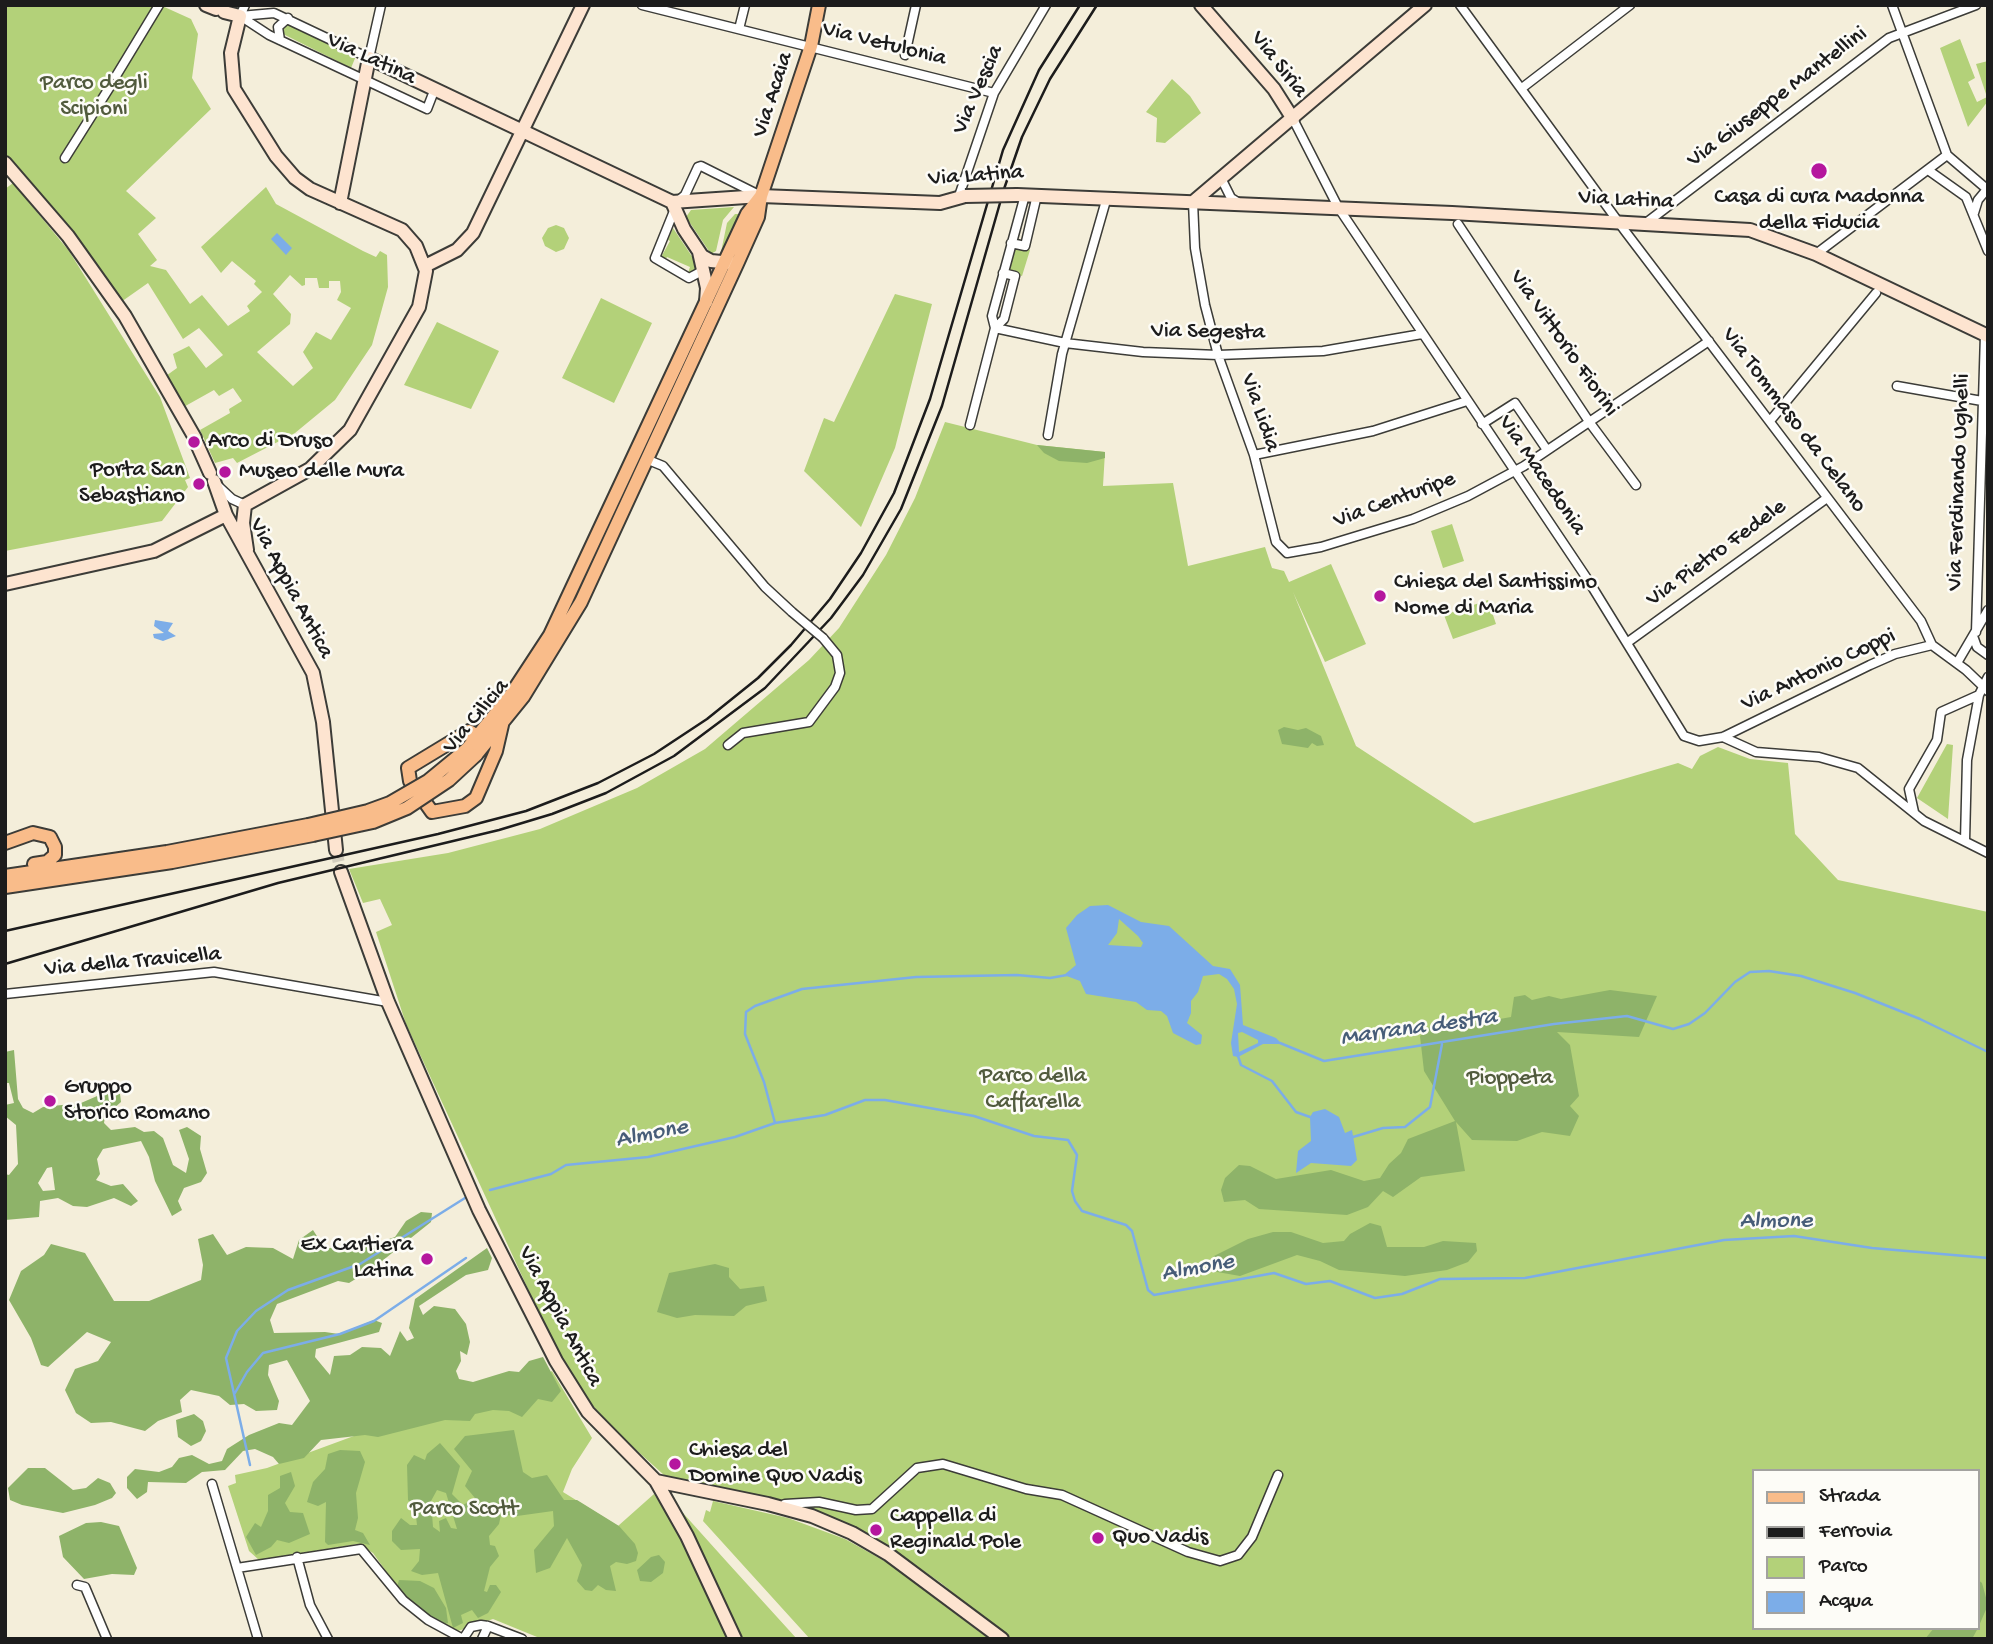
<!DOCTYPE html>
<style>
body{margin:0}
#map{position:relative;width:1993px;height:1644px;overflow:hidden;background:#f4eeda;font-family:"Gochi Hand",sans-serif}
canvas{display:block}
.frame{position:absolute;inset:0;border:7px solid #1c1c1c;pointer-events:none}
.legend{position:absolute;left:1752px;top:1469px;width:228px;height:161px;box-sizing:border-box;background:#fdfcf7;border:2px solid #a3a29f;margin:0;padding:9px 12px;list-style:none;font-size:21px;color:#1c1c1c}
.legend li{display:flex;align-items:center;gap:14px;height:35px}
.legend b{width:35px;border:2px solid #a3a29f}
</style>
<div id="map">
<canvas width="1993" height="1644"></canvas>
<div class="frame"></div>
<ul class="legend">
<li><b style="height:9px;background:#f9bc8a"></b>Strada</li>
<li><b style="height:9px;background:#1c1c1c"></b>Ferrovia</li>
<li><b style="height:19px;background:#b3d179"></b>Parco</li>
<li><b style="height:19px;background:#7cade8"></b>Acqua</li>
</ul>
</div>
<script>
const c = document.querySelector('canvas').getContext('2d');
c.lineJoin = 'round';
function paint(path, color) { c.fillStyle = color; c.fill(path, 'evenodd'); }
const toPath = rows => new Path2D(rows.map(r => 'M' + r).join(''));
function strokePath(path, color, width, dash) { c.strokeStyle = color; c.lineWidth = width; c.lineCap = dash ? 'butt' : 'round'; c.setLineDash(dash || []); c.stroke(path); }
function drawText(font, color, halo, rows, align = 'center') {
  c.font = font + ' "Gochi Hand",sans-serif'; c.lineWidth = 5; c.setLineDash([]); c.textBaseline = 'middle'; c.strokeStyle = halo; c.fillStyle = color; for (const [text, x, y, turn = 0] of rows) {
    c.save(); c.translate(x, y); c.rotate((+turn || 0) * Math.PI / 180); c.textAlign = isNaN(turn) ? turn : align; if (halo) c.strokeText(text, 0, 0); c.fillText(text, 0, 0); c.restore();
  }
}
paint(toPath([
 [5,5,160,5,191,19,198,34,192,78,211,109,126,191,156,218,138,234,157,260,150,266,166,270,190,304,202,295,228,326,250,311,247,306,262,292,254,284,256,281,232,261,221,273,201,247,266,187,276,204,363,251,376,257,380,251,387,255,388,287,372,345,335,400,295,433,237,463,233,458,215,463,200,430,230,413,229,409,242,401,233,388,219,396,214,390,180,409,163,378,177,368,173,354,189,346,206,368,223,355,199,328,183,339,148,283,121,302,76,239,5,154],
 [290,275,302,286,305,285,305,278,317,278,319,288,329,288,329,281,340,281,341,292,337,300,351,308,331,340,316,332,303,352,313,368,293,386,257,352,290,324,291,314,273,294],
 [287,22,356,56,351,68,283,34,282,28],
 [1960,39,1975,78,1968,82,1977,102,1987,97,1976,64,1988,61,1988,101,1968,127,1940,48],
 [1172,79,1190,96,1201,113,1165,143,1156,142,1157,118,1146,112],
 [13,183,69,251,160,397,190,478,185,480,188,487,162,521,5,551,5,189],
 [734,207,723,220,716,251,711,254,686,217,691,210],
 [735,214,742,214,721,252,727,223],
 [556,225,564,228,569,238,564,249,556,252,545,246,542,238,548,228],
 [673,228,695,261,697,271,688,273,690,267,667,257,664,262,660,259,670,241,668,240],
 [1014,246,1030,250,1022,276,1007,272],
 [895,294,932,304,895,448,861,527,804,471,824,418,834,422],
 [601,298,652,323,614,403,562,378],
 [437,322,499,351,471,409,404,385],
 [945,422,1037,445,1105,452,1103,486,1173,483,1188,566,1265,547,1272,568,1284,571,1289,582,1331,564,1366,644,1325,662,1293,592,1356,746,1474,823,1678,763,1692,769,1700,756,1718,747,1750,759,1788,763,1795,834,1838,880,1988,912,1988,1639,1009,1639,941,1583,878,1539,852,1527,771,1498,688,1483,664,1475,623,1438,577,1389,534,1302,406,1024,376,932,392,925,380,899,363,903,349,869,448,853,540,829,637,788,705,749,809,660,839,628,886,555,915,498],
 [1753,1471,1977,1471,1977,1628,1753,1628],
 [1452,524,1464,561,1443,568,1431,531],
 [1488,600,1496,624,1453,639,1444,615],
 [1947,744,1953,745,1948,819,1917,798],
 [552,1371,592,1438,572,1469,563,1492,618,1526,654,1494,683,1538,730,1639,542,1639,493,1619,455,1632,405,1598,373,1553,358,1544,259,1560,249,1551,228,1486,236,1483,235,1475,267,1468,400,1419,507,1396],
 [713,1501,788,1518,845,1539,888,1563,989,1639,810,1639,703,1521,706,1510,710,1512],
 [683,1513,727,1562,797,1639,739,1639,680,1516]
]), '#b3d179');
paint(toPath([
 [1037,445,1105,452,1105,458,1087,463,1059,461,1044,453],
 [1284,727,1298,730,1306,728,1321,736,1324,745,1317,746,1312,743,1308,748,1282,744,1278,730],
 [1610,990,1657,996,1639,1037,1557,1032,1570,1045,1579,1096,1570,1106,1579,1116,1570,1136,1542,1132,1517,1141,1472,1140,1456,1122,1465,1171,1421,1177,1393,1197,1383,1191,1368,1207,1347,1215,1259,1209,1245,1200,1224,1202,1221,1190,1225,1178,1239,1165,1250,1166,1276,1179,1331,1170,1364,1181,1380,1178,1389,1164,1401,1153,1408,1139,1455,1121,1424,1071,1420,1036,1432,1025,1466,1025,1511,1017,1514,997,1525,995,1532,1000,1549,996,1561,999],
 [14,1050,18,1099,23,1108,33,1113,43,1107,81,1103,111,1090,120,1094,121,1102,105,1116,104,1123,111,1130,135,1127,144,1132,154,1131,163,1138,173,1165,186,1173,189,1159,179,1130,187,1127,201,1136,200,1149,207,1173,201,1182,184,1188,178,1201,182,1210,172,1216,155,1181,149,1157,141,1141,103,1149,97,1159,100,1174,96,1180,111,1186,123,1184,138,1201,131,1206,114,1198,87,1207,73,1206,58,1198,40,1201,39,1217,5,1220,5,1174,9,1175,18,1164,16,1125,5,1116,5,1105,14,1103,9,1083,5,1083,5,1052],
 [52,1167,55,1190,43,1191,38,1183,47,1168],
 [421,1212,432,1213,431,1222,372,1269,349,1283,338,1281,277,1304,270,1320,274,1333,325,1332,339,1334,374,1320,382,1323,379,1332,316,1349,315,1357,330,1375,334,1356,350,1355,362,1347,381,1348,390,1356,400,1331,407,1341,414,1338,409,1328,415,1299,487,1248,492,1258,488,1270,466,1275,419,1306,423,1315,434,1306,455,1309,466,1324,470,1342,467,1355,460,1351,461,1361,456,1371,459,1379,473,1382,509,1371,519,1372,529,1361,543,1357,561,1391,552,1402,538,1399,522,1417,509,1411,493,1410,475,1414,470,1421,445,1420,378,1437,365,1435,321,1440,304,1458,279,1464,273,1457,255,1449,243,1451,225,1470,202,1472,186,1483,148,1482,147,1492,137,1499,127,1488,127,1477,135,1469,159,1472,172,1467,179,1458,192,1455,209,1464,222,1461,227,1449,249,1435,279,1423,292,1425,310,1401,287,1360,269,1365,268,1375,279,1401,277,1410,256,1411,244,1404,230,1405,219,1396,191,1390,180,1400,182,1412,158,1421,145,1431,111,1422,91,1423,76,1413,65,1390,75,1369,98,1361,111,1342,87,1332,48,1367,41,1365,31,1338,9,1300,21,1271,44,1255,51,1244,85,1253,114,1301,149,1301,201,1280,203,1265,198,1239,213,1234,227,1255,246,1247,273,1248,293,1259,299,1240,313,1230,322,1244,329,1248,365,1247,395,1237,406,1221],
 [1370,1223,1381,1226,1387,1247,1424,1247,1443,1241,1476,1243,1477,1251,1468,1262,1447,1270,1405,1276,1339,1270,1320,1261,1297,1255,1240,1276,1206,1270,1214,1256,1248,1239,1273,1232,1291,1232,1323,1243,1344,1241,1350,1234],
 [715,1264,729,1268,729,1277,740,1289,764,1286,767,1301,746,1306,734,1316,695,1315,677,1318,657,1312,669,1273],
 [194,1414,203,1421,206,1431,201,1441,191,1446,178,1437,176,1420],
 [514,1430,523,1472,532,1478,547,1475,564,1500,577,1500,619,1526,635,1544,638,1553,636,1561,627,1564,616,1562,610,1566,616,1591,606,1590,598,1585,592,1591,585,1590,577,1581,582,1565,567,1538,550,1568,536,1573,534,1550,554,1526,553,1511,517,1516,507,1515,502,1510,499,1524,489,1536,490,1545,495,1546,499,1556,490,1567,484,1591,487,1592,490,1585,496,1585,501,1592,488,1613,478,1618,472,1610,461,1615,463,1623,453,1628,438,1573,422,1575,411,1571,419,1561,420,1549,401,1550,392,1541,392,1531,401,1518,410,1525,417,1525,415,1508,408,1500,407,1465,414,1455,425,1460,427,1454,440,1443,460,1466,452,1494,463,1505,475,1498,465,1486,472,1471,454,1449,465,1436],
 [437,1490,446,1493,457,1529,451,1528,446,1518,439,1521,440,1532,433,1527,431,1501],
 [340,1450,360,1451,365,1462,356,1493,358,1518,355,1530,363,1533,370,1545,353,1541,328,1545,325,1542,326,1502,318,1506,307,1502,313,1482,325,1469,328,1454],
 [28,1468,45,1468,73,1490,86,1488,98,1478,110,1483,116,1493,112,1498,95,1505,63,1513,22,1505,10,1500,8,1488],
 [291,1472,295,1486,285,1503,290,1512,303,1513,310,1534,289,1543,277,1540,271,1547,256,1555,246,1537,255,1523,261,1527,268,1511,268,1495,280,1488,280,1476],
 [101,1522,119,1526,137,1568,134,1575,112,1574,84,1579,63,1557,59,1536,86,1523],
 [659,1555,665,1562,663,1573,651,1582,640,1581,637,1570,651,1557],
 [1977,1579,1982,1583,1988,1605,1978,1628,1972,1639,1925,1639,1934,1628,1977,1628],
 [399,1580,420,1581,434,1588,446,1608,448,1623,444,1624,423,1612,397,1587]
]), '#8eb369');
paint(toPath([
 [277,233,292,248,286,255,271,239],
 [155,620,173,623,168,631,176,636,163,641,154,638,153,634,164,633,154,626],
 [1108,905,1141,922,1169,926,1213,966,1230,969,1240,985,1243,1025,1276,1038,1282,1044,1263,1044,1238,1057,1233,1056,1231,1043,1237,1004,1234,989,1227,979,1219,974,1203,976,1198,992,1191,1001,1191,1013,1187,1023,1202,1035,1201,1044,1196,1045,1173,1033,1167,1016,1161,1011,1147,1010,1136,1002,1086,994,1080,981,1064,975,1076,965,1066,928,1077,915,1090,906],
 [1119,919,1138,936,1143,943,1141,947,1108,945,1117,933],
 [1242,1032,1258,1040,1258,1043,1239,1052,1238,1033],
 [1325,1109,1339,1117,1345,1133,1352,1130,1357,1160,1351,1166,1311,1163,1296,1173,1298,1151,1311,1141,1310,1117,1313,1112]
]), '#7cade8');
strokePath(toPath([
 [1280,1043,1324,1061,1554,1024,1627,1016,1673,1029,1689,1024,1705,1013,1735,982,1750,972,1769,971,1801,976,1855,993,1920,1019,1988,1052],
 [1238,1056,1241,1065,1272,1081,1296,1112,1310,1117],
 [775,1123,764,1082,745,1034,746,1012,755,1006,802,989,916,977,1017,975,1050,978,1067,975],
 [1353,1137,1383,1128,1405,1127,1430,1107,1442,1044],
 [490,1190,551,1174,566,1165,648,1157,735,1137,775,1123,825,1115,865,1100,885,1100,974,1116,1034,1136,1068,1140,1077,1155,1072,1191,1075,1201,1082,1211,1126,1225,1132,1231,1148,1290,1154,1295,1274,1273,1306,1284,1330,1281,1375,1298,1402,1294,1440,1279,1525,1278,1724,1240,1794,1236,1872,1248,1988,1258],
 [235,1393,247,1372,263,1353,340,1334,374,1321,466,1258],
 [250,1465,226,1358,237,1331,256,1311,288,1290,360,1264,465,1198]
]), '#7cade8', 2.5);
strokePath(toPath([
 [336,850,341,872]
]), '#d4cebe', 12, [12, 6]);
const street = toPath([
 [642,5,994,93],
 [1460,5,1625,231,1921,621,1932,645,1966,670,1988,691],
 [1892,5,1947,155],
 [240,16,269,35,427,109,434,91],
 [240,16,274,13,369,58,381,5],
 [240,16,245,5],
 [739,29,745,5],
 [280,40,278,27,288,18],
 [905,55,916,5],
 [116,76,159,5],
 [1522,88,1630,5],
 [1293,119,1338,207,1588,580,1684,736,1699,741,1723,737,1870,665,1895,654,1932,645],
 [1947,155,1988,190],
 [65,158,111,85],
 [1928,170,1966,197,1988,251],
 [1222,180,1231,198,1239,203],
 [959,196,994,93,1046,5],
 [679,200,685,195,698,167,701,166,759,195],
 [1193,202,1195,248,1205,305,1218,355,1254,455,1276,542,1287,553,1321,547,1413,519,1468,496,1524,466,1709,341],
 [674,211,655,258,689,278,704,270],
 [1974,213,1978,200,1988,188],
 [1646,223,1889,38,1976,5],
 [1458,224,1590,423,1636,485],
 [1011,243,1025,246,1037,195],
 [1816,254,1947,155],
 [995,328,1065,343,1143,352,1218,355,1323,351,1422,334],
 [995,328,1004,319,1015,276,1003,273],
 [1897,386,1982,401],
 [1770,421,1876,293],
 [1482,424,1515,403,1547,450],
 [970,425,995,328,992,316,1025,195],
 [1048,435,1062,354,1107,197],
 [1254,455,1373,431,1467,401],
 [646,459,663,466,765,587,792,612],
 [217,485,232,499,245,505],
 [1976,632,1985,334],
 [1973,636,1977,647,1988,655],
 [1628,642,1827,498],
 [1957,663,1988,610],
 [1723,737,1756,752,1819,757,1858,768,1924,821,1988,853],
 [728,745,743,733,809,722,835,687,840,673,837,655,823,638],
 [1914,812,1909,789,1937,740,1941,712,1979,695],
 [1965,841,1967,760,1979,695,1988,677],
 [5,994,214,972,388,1002],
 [212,1484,258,1639],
 [785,1504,819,1502,856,1510,872,1509,917,1468,943,1464,1026,1489,1062,1495,1188,1552,1220,1561,1238,1555,1252,1537,1278,1475],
 [297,1557,310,1605,328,1639],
 [237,1568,361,1549,403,1600,428,1620,463,1639],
 [77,1585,85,1587,107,1639],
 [488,1626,522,1639],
 [463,1639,471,1627,481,1625,488,1626,482,1639]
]);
const secondary = toPath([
 [206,5,216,9],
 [1201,5,1274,89,1293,119],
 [224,12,240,16,231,53,234,89,276,156,295,178,310,189,402,230,416,246,426,271,419,307,350,430,310,469,245,505,243,523,247,550],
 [5,163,68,236,125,316,195,438],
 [1017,195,1452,213,1750,230,1816,254,1988,336],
 [672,202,684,229,702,256,711,261,732,263],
 [1193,202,1425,5],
 [340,203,369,58,672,202,761,196,940,203,965,196],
 [699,252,707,288,706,302],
 [425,266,457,250,473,233,583,5],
 [197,444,210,473],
 [214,481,226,515,313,673,323,722,336,850],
 [5,584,154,551,226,515],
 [341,872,388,1002,479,1210,556,1361,588,1412,656,1481,768,1504,812,1516,852,1533,888,1554,1002,1639],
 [656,1481,687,1536,735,1639]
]);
const primary = toPath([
 [478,736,469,731,408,768,410,781,432,812,465,806,476,798,496,751,502,725],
 [467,749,512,693,550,635,747,214,761,196],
 [476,755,523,697,581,602,737,264,758,217,761,196,811,46,819,5],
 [5,843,33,833,50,837,55,847,55,855,47,862,34,864],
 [5,876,167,852,308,825],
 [5,887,172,862,313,835]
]);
strokePath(street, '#3c3c38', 11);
strokePath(secondary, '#3c3c38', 16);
strokePath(primary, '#3c3c38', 16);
strokePath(street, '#fff', 8);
strokePath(secondary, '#fde4d0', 12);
strokePath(primary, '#f9bc8a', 12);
strokePath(toPath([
 [5,931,438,834,526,811,598,783,654,754,707,719,758,678,791,645,830,599,861,553,894,493,930,399,1003,150,1039,70,1080,5],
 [5,964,278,883,499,830,552,814,606,793,674,756,765,688,831,618,863,575,901,509,942,406,1004,189,1022,137,1050,79,1097,5]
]), '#1c1c1c', 2.5);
const streetBridge = toPath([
 [792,612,823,638]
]);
const secondaryBridge = toPath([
 [965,196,1017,195]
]);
const primaryBridge = toPath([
 [308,825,368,811,390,803,428,781,467,749],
 [313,835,373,822,407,808,449,780,476,755]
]);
strokePath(streetBridge, '#3c3c38', 11, []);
strokePath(secondaryBridge, '#3c3c38', 16, []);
strokePath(primaryBridge, '#3c3c38', 16, []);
strokePath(streetBridge, '#fff', 8);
strokePath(secondaryBridge, '#fde4d0', 12);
strokePath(primaryBridge, '#f9bc8a', 12);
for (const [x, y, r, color] of [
 [1819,171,9,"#b5179e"],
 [194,442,7,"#b5179e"],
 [225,472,7,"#b5179e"],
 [199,484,7,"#b5179e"],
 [1380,596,7,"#b5179e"],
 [50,1101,7,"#b5179e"],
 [427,1259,7,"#b5179e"],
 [675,1464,7,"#b5179e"],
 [876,1530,7,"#b5179e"],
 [1098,1538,7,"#b5179e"]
]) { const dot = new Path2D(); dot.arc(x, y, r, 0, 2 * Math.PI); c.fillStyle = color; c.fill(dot); strokePath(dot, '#fdfcf7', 2.5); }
drawText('23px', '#1c1c1c', '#fdfcf7', [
 ["Via Vetulonia",884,45,14],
 ["Via Latina",371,60,25],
 ["Via Siria",1278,65,52],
 ["Via Vescia",979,90,-66],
 ["Via Acaia",774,95,-72],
 ["Via Giuseppe Mantellini",1778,98,-37],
 ["Via Latina",976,177,-4],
 ["Via Latina",1626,201,3],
 ["Via Segesta",1208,333,1],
 ["Via Vittorio Fiorini",1563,344,55],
 ["Via Lidia",1259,413,71],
 ["Via Tommaso da Celano",1793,421,53],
 ["Via Macedonia",1541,476,56],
 ["Via Ferdinando Ughelli",1960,482,-88],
 ["Via Centuripe",1395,501,-20],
 ["Via Pietro Fedele",1717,554,-36],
 ["Via Appia Antica",290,589,62],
 ["Via Antonio Coppi",1819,671,-25],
 ["Via Cilicia",477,717,-50],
 ["Via della Travicella",133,963,-5],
 ["Via Appia Antica",559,1317,62]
]);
drawText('23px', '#515b3d', '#fdfcf7', [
 ["Parco degli",94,84],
 ["Scipioni",94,110],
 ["Parco della",1033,1077],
 ["Caffarella",1033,1103],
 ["Pioppeta",1510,1079],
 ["Parco Scott",464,1510]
]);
drawText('23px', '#1c1c1c', '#fdfcf7', [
 ["Casa di cura Madonna",1819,198,"center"],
 ["della Fiducia",1819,224,"center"],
 ["Arco di Druso",208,442],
 ["Porta San",185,471,"right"],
 ["Sebastiano",185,497,"right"],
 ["Museo delle Mura",239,472],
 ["Chiesa del Santissimo",1394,583],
 ["Nome di Maria",1394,609],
 ["Gruppo",64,1088],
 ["Storico Romano",64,1114],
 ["Ex Cartiera",413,1246,"right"],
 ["Latina",413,1272,"right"],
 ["Chiesa del",689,1451],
 ["Domine Quo Vadis",689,1477],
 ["Cappella di",890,1517],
 ["Reginald Pole",890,1543],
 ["Quo Vadis",1112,1538]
], 'left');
drawText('italic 24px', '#475d78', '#fdfcf7', [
 ["Marrana destra",1419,1029,-8],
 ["Almone",652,1135,-11],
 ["Almone",1776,1222],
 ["Almone",1198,1269,-10]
]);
</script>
